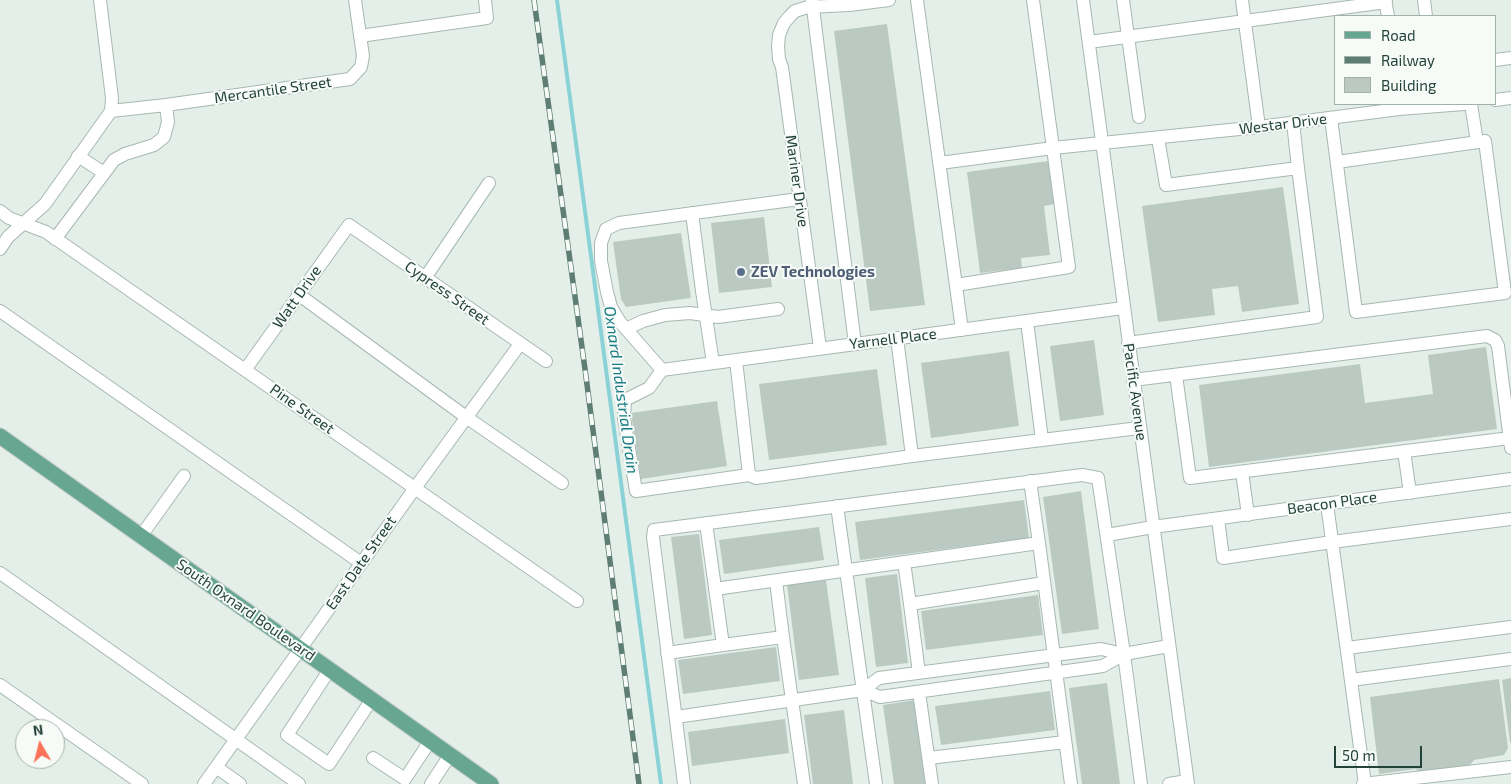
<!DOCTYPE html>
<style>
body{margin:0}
#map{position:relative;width:1511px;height:784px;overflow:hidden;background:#e5efea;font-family:"Exo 2",sans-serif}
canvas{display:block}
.legend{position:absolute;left:1334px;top:15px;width:162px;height:90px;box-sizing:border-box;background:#f7fbf8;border:1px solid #a2b1ab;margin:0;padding:6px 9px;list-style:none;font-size:15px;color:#234338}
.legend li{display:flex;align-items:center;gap:10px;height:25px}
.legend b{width:25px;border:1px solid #a2b1ab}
.north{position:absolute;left:15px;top:719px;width:50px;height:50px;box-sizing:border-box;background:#f7fbf8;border:1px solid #a2b1ab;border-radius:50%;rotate:352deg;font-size:14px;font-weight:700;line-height:20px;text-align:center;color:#234338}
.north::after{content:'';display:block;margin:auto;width:18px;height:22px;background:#fa7258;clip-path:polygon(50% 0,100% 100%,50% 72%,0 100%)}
.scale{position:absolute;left:1334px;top:746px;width:88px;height:22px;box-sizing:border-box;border:2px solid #234338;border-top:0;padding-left:6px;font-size:15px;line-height:18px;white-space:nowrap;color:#234338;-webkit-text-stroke:4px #f7fbf8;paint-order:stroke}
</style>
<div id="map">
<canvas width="1511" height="784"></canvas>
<ul class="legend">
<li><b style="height:6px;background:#67a791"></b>Road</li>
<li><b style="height:6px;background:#5e7e73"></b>Railway</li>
<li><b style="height:14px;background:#bacac3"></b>Building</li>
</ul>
<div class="north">N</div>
<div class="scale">50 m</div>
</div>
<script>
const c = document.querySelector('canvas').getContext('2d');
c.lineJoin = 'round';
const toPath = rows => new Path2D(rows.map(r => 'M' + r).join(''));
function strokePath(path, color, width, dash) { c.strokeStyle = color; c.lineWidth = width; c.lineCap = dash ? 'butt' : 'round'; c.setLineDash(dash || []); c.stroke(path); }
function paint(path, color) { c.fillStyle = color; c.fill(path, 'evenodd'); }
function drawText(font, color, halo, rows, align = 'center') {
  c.font = font + ' "Exo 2",sans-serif'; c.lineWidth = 4; c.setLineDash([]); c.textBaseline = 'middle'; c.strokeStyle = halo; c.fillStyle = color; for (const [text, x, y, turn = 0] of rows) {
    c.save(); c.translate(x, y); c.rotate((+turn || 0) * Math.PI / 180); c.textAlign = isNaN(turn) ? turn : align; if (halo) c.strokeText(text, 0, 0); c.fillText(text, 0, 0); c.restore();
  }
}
strokePath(toPath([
 [557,0,661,784]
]), '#8bd2d7', 4);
paint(toPath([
 [887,24,925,305,870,311,834,31],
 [1049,161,1055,204,1044,206,1050,255,1021,258,1022,268,980,273,967,172],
 [1283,187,1299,304,1242,312,1238,286,1212,289,1215,315,1158,322,1142,206],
 [764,217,772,287,719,293,711,223],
 [681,233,691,298,626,307,621,299,613,242],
 [1094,340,1104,415,1060,421,1050,346],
 [1486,347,1497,429,1209,467,1199,385,1360,364,1365,403,1433,394,1428,355],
 [1009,351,1019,426,931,438,921,363],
 [877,369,887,445,769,460,759,384],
 [717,401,727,466,641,479,631,413],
 [1081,491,1099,629,1062,634,1043,497],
 [1024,500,1029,538,860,560,855,522],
 [819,527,824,560,724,574,719,540],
 [699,534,712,635,684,639,671,537],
 [897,574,908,663,876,667,865,578],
 [826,580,839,675,799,680,787,585],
 [1038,595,1043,635,926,650,921,611],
 [776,647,780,681,683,694,678,660],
 [1511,678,1511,743,1510,743,1502,680],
 [1499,679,1508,748,1504,755,1474,760,1469,766,1420,773,1416,769,1379,774,1370,697],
 [1107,683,1120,784,1082,784,1069,688],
 [1050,691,1055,730,941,745,935,706],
 [915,700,926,784,894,784,883,705],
 [844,710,853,784,813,784,804,715],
 [785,719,789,753,692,766,688,732]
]), '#bacac3');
const minor = toPath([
 [812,0,855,344],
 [917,0,962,330],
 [1083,0,1188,784],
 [1123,0,1139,117],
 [1242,0,1259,127],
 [1385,0,1388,16],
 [1424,0,1426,16],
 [360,36,487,18,485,0],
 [1089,42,1386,2],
 [1495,60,1511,58],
 [1495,100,1511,98],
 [1471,104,1477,142],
 [111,111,166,105,350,79,361,67,363,56,355,0],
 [1331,118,1356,312,1505,293,1485,141,1337,162],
 [1293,122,1298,168],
 [78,156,104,173],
 [940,163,1053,148,1259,127,1399,109,1464,104],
 [0,211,9,218,46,232,245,370,577,601],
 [692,213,702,291,713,363],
 [55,239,114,160,125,154,154,145,164,137,168,122,166,105],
 [0,249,8,237,45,204,111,111,112,98,100,0],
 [425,278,489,183],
 [956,285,1069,267,1033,0],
 [298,294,466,417,562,483],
 [0,311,361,563],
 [626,329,643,321,665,315,690,313,718,317,778,309],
 [1128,343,1317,317,1298,168,1166,185,1158,138],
 [820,348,782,67,779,59,778,46,779,35,784,23,790,16,795,11,808,7,849,5,889,0],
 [736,360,749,475,756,478,912,456,897,338],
 [245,370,349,225,546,361],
 [662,370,1123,308],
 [662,370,620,322,611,307,607,292,601,261,601,243,606,229,619,223,799,199],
 [662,370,649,388,625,400,624,418,636,491,749,475],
 [1176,375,1190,478,1510,438],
 [1133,380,1487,336,1495,340,1498,346,1511,448],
 [1042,440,1139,428],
 [1404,451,1410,493],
 [912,456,1042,440,1027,321],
 [1242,472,1248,515],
 [1327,504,1365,784],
 [837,506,876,784],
 [1218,519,1223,558,1332,542,1511,519],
 [1107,535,1153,527,1511,479],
 [141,536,184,476],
 [1039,543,1071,784],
 [904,562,910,604,1044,583],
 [0,573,299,784],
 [776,581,783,637],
 [715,589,1039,543,1030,481],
 [910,604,919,673],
 [723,645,783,637,804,784],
 [1347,648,1511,627],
 [667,653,723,645,706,523],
 [1124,654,1103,666,880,697,863,690,879,678,1101,649,1124,654,1169,646],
 [330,669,287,735,329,764,372,699],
 [1351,680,1511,659],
 [0,685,142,784],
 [919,692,932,784],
 [676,717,863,690],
 [373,758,405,779,430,741],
 [929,758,1065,742],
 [216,767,240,784],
 [204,784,415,488,520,344],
 [431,784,450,755],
 [684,784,653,537,654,530,1082,475,1098,478,1124,654,1141,784],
 [1169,784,1187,781],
 [1363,784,1511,767]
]);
const major = toPath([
 [0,436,491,784]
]);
strokePath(minor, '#a7b8b1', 14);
strokePath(major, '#c1cac7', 17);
strokePath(minor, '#fff', 12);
strokePath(major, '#67a791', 15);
const rail = toPath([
 [534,0,585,369,639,784]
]);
strokePath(rail, '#5e7e73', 5.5);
strokePath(rail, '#f7fbf8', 4, [11]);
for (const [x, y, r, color] of [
 [741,272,5,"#5c6f8a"]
]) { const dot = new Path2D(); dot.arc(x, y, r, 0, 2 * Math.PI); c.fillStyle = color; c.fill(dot); strokePath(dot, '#f7fbf8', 2); }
drawText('15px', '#234338', '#f7fbf8', [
 ["Mercantile Street",273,90,-8],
 ["Westar Drive",1283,124,-7],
 ["Mariner Drive",797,181,82],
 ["Cypress Street",447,293,35],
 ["Watt Drive",297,297,-55],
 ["Yarnell Place",893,339,-7],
 ["Pacific Avenue",1135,392,82],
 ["Pine Street",302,409,35],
 ["Beacon Place",1332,503,-8],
 ["East Date Street",361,563,-55],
 ["South Oxnard Boulevard",246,610,35]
]);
drawText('bold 15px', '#4e5e75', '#f7fbf8', [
 ["ZEV Technologies",751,272]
], 'left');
drawText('italic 16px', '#187b84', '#f7fbf8', [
 ["Oxnard Industrial Drain",621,390,82]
]);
</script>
